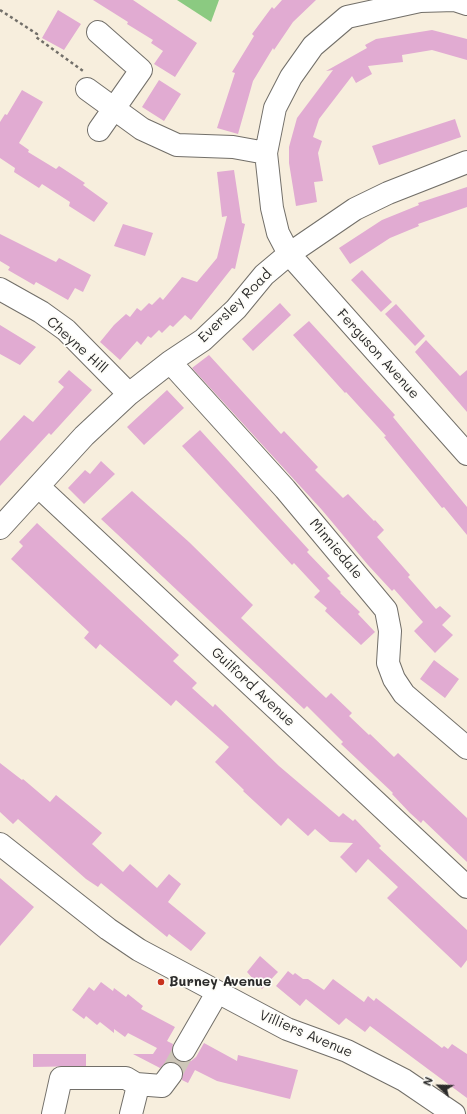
<!DOCTYPE html>
<style>
body{margin:0}
#map{position:relative;width:467px;height:1114px;overflow:hidden;background:#f7eedd;font-family:Mali,sans-serif}
canvas{display:block}
.north{position:absolute;left:419px;top:1066px;width:40px;height:40px;-webkit-text-stroke:3px #fdfcf7;paint-order:stroke;rotate:293deg;font-size:11px;font-weight:700;line-height:16px;text-align:center;color:#2b2b2b}
.north::after{content:'';display:block;margin:auto;width:14px;height:18px;background:#2b2b2b;clip-path:polygon(50% 0,100% 100%,50% 72%,0 100%)}
</style>
<div id="map">
<canvas width="467" height="1114"></canvas>
<div class="north">N</div>
</div>
<script>
const c = document.querySelector('canvas').getContext('2d');
c.lineJoin = 'round';
function paint(path, color) { c.fillStyle = color; c.fill(path, 'evenodd'); }
const toPath = rows => new Path2D(rows.map(r => 'M' + r).join(''));
function strokePath(path, color, width, dash) { c.strokeStyle = color; c.lineWidth = width; c.lineCap = dash ? 'butt' : 'round'; c.setLineDash(dash || []); c.stroke(path); }
function drawText(font, color, halo, rows, align = 'center') {
  c.font = font + ' Mali,sans-serif'; c.lineWidth = 3.5; c.setLineDash([]); c.textBaseline = 'middle'; c.strokeStyle = halo; c.fillStyle = color; for (const [text, x, y, turn = 0] of rows) {
    c.save(); c.translate(x, y); c.rotate((+turn || 0) * Math.PI / 180); c.textAlign = isNaN(turn) ? turn : align; if (halo) c.strokeText(text, 0, 0); c.fillText(text, 0, 0); c.restore();
  }
}
paint(toPath([
 [177,0,219,0,211,22]
]), '#8bca81');
paint(toPath([
 [93,0,133,0,197,43,175,77,154,64,163,51,151,43,153,40,127,24,128,22],
 [282,0,316,0,293,22,274,50,273,48,253,81,238,134,217,128,235,73,232,72,254,36,252,34,272,7,274,9],
 [58,10,81,24,64,50,42,38],
 [432,30,467,39,467,60,432,50,402,55,403,62,368,66,372,74,356,83,352,76,319,119,313,137,322,141,318,153,323,181,314,182,317,202,296,206,289,163,289,147,297,118,333,70,326,71,367,48,365,45,376,39],
 [159,80,181,94,164,121,142,107],
 [22,90,43,102,19,143,29,150,28,152,56,169,59,166,85,183,83,185,108,203,94,222,69,206,70,202,42,184,39,188,14,172,15,168,0,158,0,122,5,114,7,115],
 [455,119,461,137,379,165,372,146],
 [234,170,242,223,245,224,235,269,232,268,191,320,185,315,173,327,170,325,162,333,159,330,151,338,148,336,141,345,137,341,120,360,100,342,114,325,126,314,130,317,137,308,141,311,149,303,152,305,160,297,163,300,182,277,197,282,217,258,227,216,222,217,217,172],
 [467,187,467,207,418,224,419,226,390,238,350,264,339,248,382,220,419,205,418,203],
 [123,224,153,233,145,256,114,246],
 [0,234,56,262,59,258,91,275,83,292,75,288,68,300,36,282,34,285,8,270,10,267,0,261],
 [362,270,392,302,381,312,351,280],
 [280,303,291,315,253,351,242,339],
 [396,304,425,336,415,346,385,314],
 [309,321,395,415,393,417,467,507,467,535,444,507,442,508,384,437,386,436,346,392,345,393,293,335],
 [0,325,36,347,20,365,0,354],
 [426,340,460,376,467,370,467,412,415,352],
 [209,355,281,434,284,431,318,467,315,470,343,498,348,494,374,521,375,520,384,530,377,537,410,575,408,577,436,609,440,606,451,616,442,625,453,635,435,653,414,631,423,622,394,589,392,591,368,565,322,510,192,368],
 [69,370,92,390,51,435,49,433,0,486,0,441,24,415,33,422,64,387,58,382],
 [167,390,184,408,144,445,127,427],
 [200,430,309,550,307,552,330,576,327,578,341,592,340,593,360,612,358,614,375,632,361,645,325,611,327,608,314,597,320,591,294,563,292,565,182,446],
 [101,461,115,474,84,504,68,488,85,470,90,474],
 [132,491,189,542,253,605,241,618,326,698,331,693,352,713,349,716,369,735,370,734,394,757,398,753,467,818,467,862,423,820,421,823,410,813,392,794,393,793,341,744,343,742,307,706,304,709,101,519],
 [37,523,179,655,173,661,197,683,192,688,213,707,215,704,279,766,339,817,343,813,353,821,355,819,381,846,379,848,467,930,467,960,461,968,387,898,398,887,368,859,356,873,340,857,353,843,330,842,315,829,308,836,288,818,281,826,243,791,244,790,215,762,229,747,176,700,171,706,100,644,96,649,84,638,89,632,11,559,23,546,19,542],
 [434,660,459,679,445,698,420,679],
 [0,763,22,780,23,779,50,802,56,795,78,813,102,833,92,844,123,872,130,864,157,888,169,874,181,884,168,902,206,933,191,951,169,934,167,937,101,883,98,887,86,879,18,819,13,824,0,812],
 [0,878,34,907,0,946],
 [260,956,278,972,262,989,247,972],
 [288,971,293,975,295,973,303,979,308,979,324,990,333,979,364,1002,368,996,374,1001,376,998,442,1048,444,1046,448,1049,452,1044,467,1054,467,1098,370,1026,365,1032,346,1018,339,1025,306,999,300,1006,276,986],
 [101,982,113,991,114,988,126,997,128,994,143,1006,141,1009,175,1027,167,1041,173,1044,172,1050,173,1056,178,1061,184,1062,191,1061,196,1057,204,1043,237,1061,238,1055,298,1070,290,1099,217,1081,195,1070,188,1083,182,1080,183,1069,178,1064,172,1062,166,1062,160,1068,133,1054,153,1054,157,1048,128,1033,125,1037,114,1029,114,1033,100,1022,97,1025,86,1016,84,1019,72,1010,89,987,94,991],
 [33,1054,86,1054,86,1066,33,1067]
]), '#e1abd2');
strokePath(toPath([
 [171,1074,184,1050]
]), '#cec7b9', 22, [22, 11]);
const minor = toPath([
 [467,4,455,0,420,1,347,17,313,46,291,77,275,108,266,153,272,208,278,233,289,254,467,454],
 [98,32,141,70,99,130],
 [87,89,142,129,177,145,233,147,266,153],
 [0,289,41,312,66,330,129,394],
 [170,362,285,489,386,610,390,631,388,663,394,679,404,694,467,748],
 [39,487,467,887],
 [0,528,84,436,129,394,170,362,203,340,236,309,264,275,289,254,355,209,388,193,467,162],
 [0,844,108,929,139,950,287,1029,347,1051,404,1080,454,1114],
 [184,1050,217,993],
 [136,1084,162,1086,171,1074],
 [53,1114,61,1078,126,1078,136,1084,137,1090,131,1114]
]);
strokePath(minor, '#726f69', 24);
strokePath(toPath([
 [0,10,37,34,36,37,83,71]
]), '#726f69', 2.5, [3, 3]);
strokePath(minor, '#fff', 22);
for (const [x, y, r, color] of [
 [161,982,4,"#c8321e"]
]) { const dot = new Path2D(); dot.arc(x, y, r, 0, 2 * Math.PI); c.fillStyle = color; c.fill(dot); strokePath(dot, '#fdfcf7', 1.5); }
drawText('14px', '#2b2b2b', '#fdfcf7', [
 ["Eversley Road",235,306,-45],
 ["Cheyne Hill",77,345,42],
 ["Ferguson Avenue",378,354,48],
 ["Minniedale",336,549,50],
 ["Guilford Avenue",253,687,43],
 ["Villiers Avenue",306,1034,23]
]);
drawText('bold 14px', '#2b2b2b', '#fdfcf7', [
 ["Burney Avenue",169,982]
], 'left');
</script>
